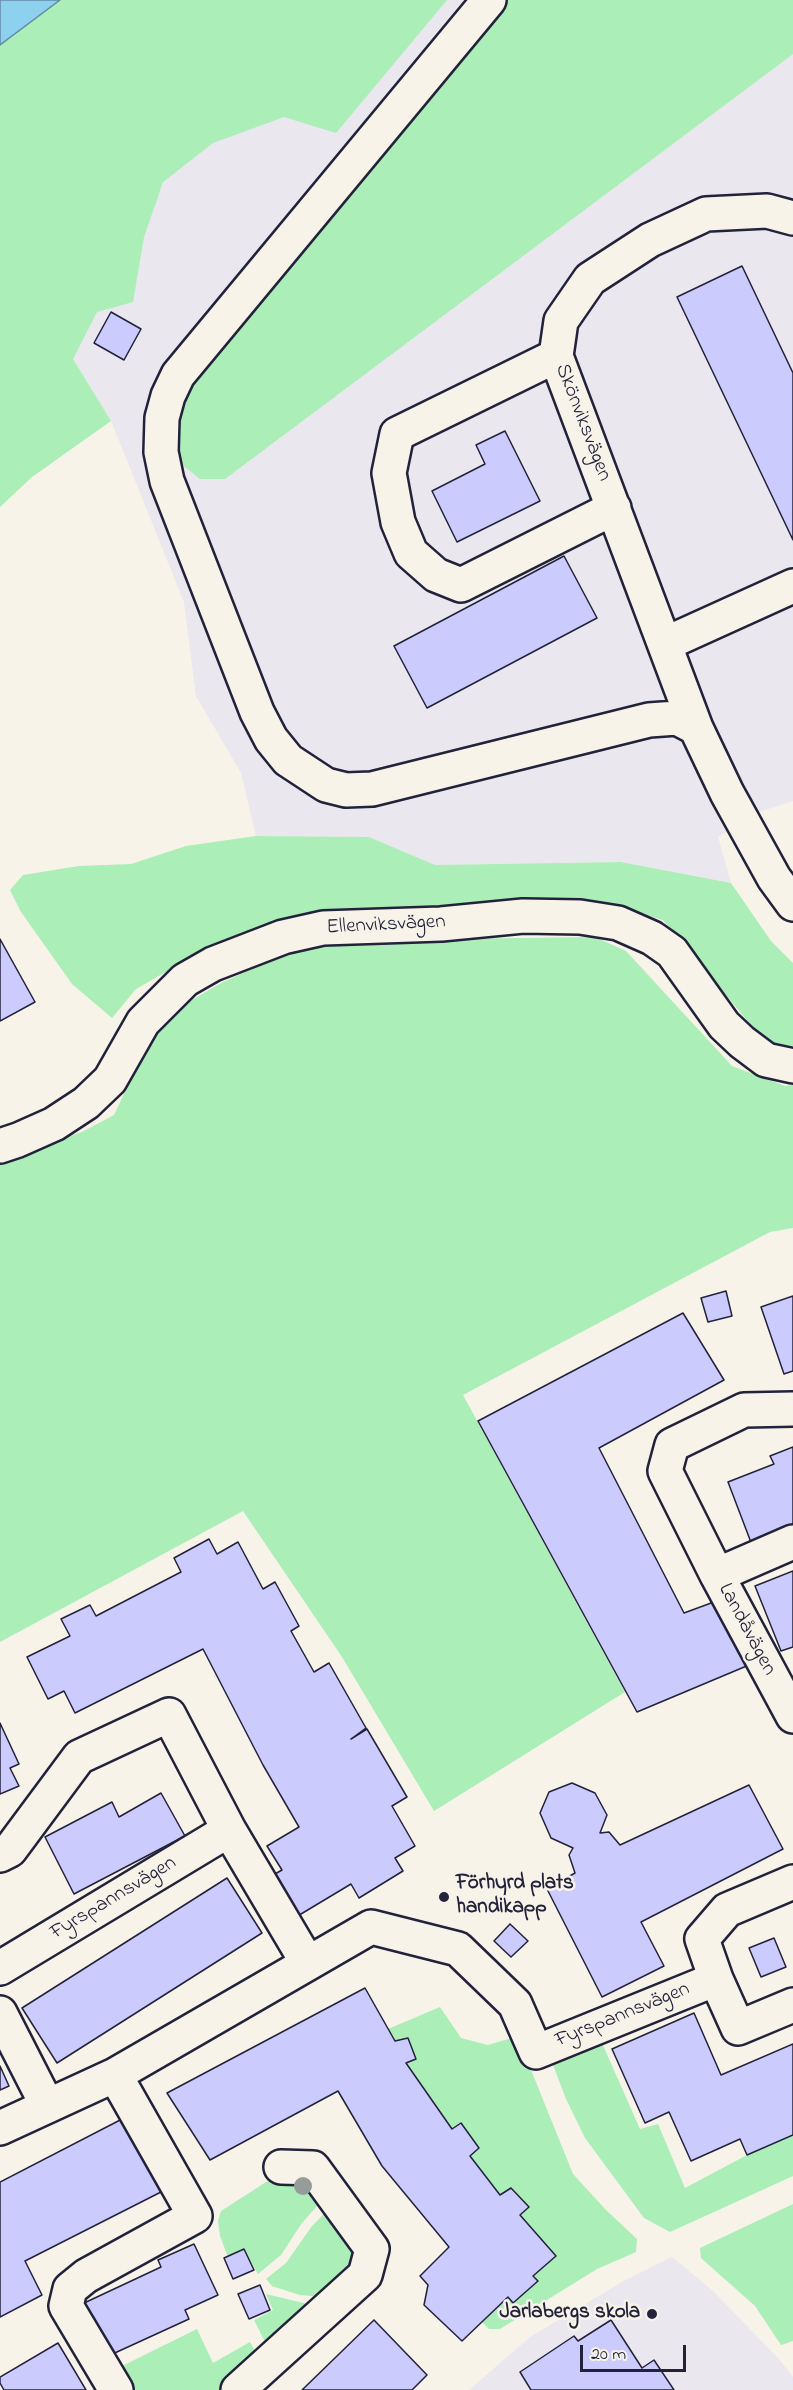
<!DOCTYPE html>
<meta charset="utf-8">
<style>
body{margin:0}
#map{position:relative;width:793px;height:2390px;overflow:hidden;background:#f7f3e8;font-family:"Indie Flower",sans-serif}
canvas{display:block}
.scale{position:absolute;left:580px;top:2345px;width:106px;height:27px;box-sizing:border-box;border:3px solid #22223b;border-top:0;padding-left:8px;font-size:18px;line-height:21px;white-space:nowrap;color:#22223b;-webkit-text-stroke:4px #f7f3e8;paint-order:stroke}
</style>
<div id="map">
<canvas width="793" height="2390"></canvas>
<div class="scale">20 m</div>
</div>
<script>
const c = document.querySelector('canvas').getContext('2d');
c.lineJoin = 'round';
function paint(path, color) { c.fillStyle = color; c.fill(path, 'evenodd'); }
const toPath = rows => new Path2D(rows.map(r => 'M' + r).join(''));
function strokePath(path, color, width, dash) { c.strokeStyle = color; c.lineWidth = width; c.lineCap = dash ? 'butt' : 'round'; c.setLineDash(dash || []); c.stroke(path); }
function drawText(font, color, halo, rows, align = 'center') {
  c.font = font + ' "Indie Flower",sans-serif'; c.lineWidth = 5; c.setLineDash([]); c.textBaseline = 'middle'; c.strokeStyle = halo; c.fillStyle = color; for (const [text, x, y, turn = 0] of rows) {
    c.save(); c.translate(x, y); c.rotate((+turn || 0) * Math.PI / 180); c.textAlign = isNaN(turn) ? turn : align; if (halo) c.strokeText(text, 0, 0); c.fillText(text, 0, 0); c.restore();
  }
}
paint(toPath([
 [60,0,793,0,793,801,762,811,718,837,731,883,621,862,435,865,369,837,256,836,241,773,196,696,184,602,111,421,0,241,0,45],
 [672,2257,714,2292,779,2359,793,2377,793,2390,469,2390,530,2337,622,2282]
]), '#eae7ee');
paint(toPath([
 [60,0,447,0,336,133,284,117,213,143,163,182,144,237,133,302,97,312,73,359,111,421,32,477,0,507,0,45],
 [496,0,793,0,793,54,225,479,200,479,179,462,176,437,176,401],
 [256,836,369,837,435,865,621,862,731,883,771,941,793,963,793,1047,774,1046,751,1025,663,920,610,904,508,902,366,915,300,916,246,934,171,969,136,989,112,1018,72,984,21,912,10,890,23,875,79,866,131,864,186,846],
 [595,937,626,951,732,1066,785,1086,793,1085,793,1228,770,1232,463,1395,625,1692,434,1811,342,1657,243,1511,0,1642,0,1158,82,1132,114,1115,159,1019,223,982,301,947,448,939],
 [440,2007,461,2038,488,2045,515,2037,523,2050,573,2174,606,2210,637,2239,636,2252,597,2269,500,2329,489,2329,482,2322,508,2297,513,2303,538,2281,533,2276,520,2215,529,2207,500,2195,470,2156,479,2148,461,2123,452,2129,406,2063,416,2059,408,2038,395,2041,388,2029],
 [602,2043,640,2129,658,2124,685,2188,747,2155,793,2135,793,2176,670,2232,644,2218,585,2138,566,2099,550,2057],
 [283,2176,309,2179,324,2198,302,2223,281,2255,258,2274,244,2250,228,2257,220,2236,218,2221,221,2211,266,2182],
 [793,2204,793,2341,781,2345,755,2306,701,2258,700,2248],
 [329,2209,353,2240,351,2269,321,2297,300,2295,272,2286,266,2279,286,2263,312,2226],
 [266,2294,316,2306,269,2350,254,2320,273,2310],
 [197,2329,213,2363,250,2342,259,2358,220,2390,123,2390,112,2371]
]), '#abeeb8');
const water = toPath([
 [0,0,60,0,0,45,0,0]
]);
paint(water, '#8dd1ef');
strokePath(water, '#628ba7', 1.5);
const building = toPath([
 [742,266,793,373,793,540,677,297,742,266],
 [111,312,141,329,124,360,94,343,111,312],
 [505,431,540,501,457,542,432,491,485,464,476,445,505,431],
 [564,556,597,618,427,708,394,646,564,556],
 [0,939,35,1002,0,1021,0,939],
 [726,1291,732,1316,708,1322,701,1298,726,1291],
 [793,1296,793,1371,784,1374,761,1307,793,1296],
 [683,1313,724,1380,599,1448,684,1613,722,1599,749,1665,637,1712,478,1421,683,1313],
 [793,1447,793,1529,752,1545,728,1482,774,1464,770,1456,793,1447],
 [209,1539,217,1554,238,1542,263,1589,275,1582,299,1626,291,1631,314,1672,329,1663,366,1728,351,1739,367,1729,407,1797,392,1806,415,1846,395,1858,403,1871,359,1898,351,1884,291,1920,266,1879,282,1870,267,1846,299,1827,263,1765,203,1649,75,1713,64,1691,48,1699,27,1657,70,1636,61,1619,90,1605,96,1616,181,1572,174,1558,209,1539],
 [793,1571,793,1647,781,1651,755,1586,793,1571],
 [0,1723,19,1764,10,1768,19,1786,0,1794,0,1723],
 [572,1783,595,1793,607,1815,600,1833,609,1832,620,1845,749,1785,783,1849,641,1922,664,1966,602,1997,547,1889,575,1873,569,1855,573,1848,551,1838,540,1813,549,1792,572,1783],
 [161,1793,185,1836,74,1894,45,1837,112,1802,119,1817,161,1793],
 [227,1878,262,1933,57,2063,22,2008,227,1878],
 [510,1924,528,1941,511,1957,494,1941,510,1924],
 [774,1938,786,1967,761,1977,749,1948,774,1938],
 [365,1988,395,2041,408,2038,416,2059,406,2063,452,2129,461,2123,479,2148,470,2156,500,2195,511,2188,529,2207,520,2215,556,2256,533,2276,538,2281,513,2303,508,2297,462,2341,424,2305,428,2285,420,2276,449,2247,382,2166,338,2091,210,2160,167,2093,365,1988],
 [694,2013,721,2075,793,2044,793,2135,747,2155,740,2139,691,2161,669,2112,645,2123,612,2049,694,2013],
 [0,2066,9,2086,0,2090,0,2066],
 [124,2118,161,2192,25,2261,42,2295,0,2317,0,2182,124,2118],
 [194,2244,218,2295,185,2310,189,2319,106,2357,82,2304,161,2267,158,2260,194,2244],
 [244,2249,254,2270,233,2279,224,2258,244,2249],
 [260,2285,270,2310,249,2319,238,2294,260,2285],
 [374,2320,427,2375,412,2390,302,2390,374,2320],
 [611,2320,642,2368,654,2360,674,2390,531,2390,520,2372,574,2336,578,2341,611,2320],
 [58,2343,86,2390,4,2390,0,2383,0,2377,58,2343]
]);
paint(building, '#cccbfd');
strokePath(building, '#22223b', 1.5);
const minor = toPath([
 [489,0,178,375,168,396,162,418,161,452,167,481,257,712,271,739,288,760,326,785,346,790,372,789,649,720,677,718,696,728],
 [793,218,767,211,706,214,650,240,590,279,561,321,556,356,696,728,727,793,774,878,793,904],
 [556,356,397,434,389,473,398,522,411,553,436,575,461,585,614,508],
 [665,644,793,586],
 [0,1146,18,1140,54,1124,86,1103,110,1080,143,1022,185,980,213,964,283,937,323,928,441,924,523,916,580,917,618,923,652,938,672,952,724,1025,742,1042,766,1060,793,1066],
 [793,1542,717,1575,793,1716],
 [717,1575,665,1471,672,1445,744,1410,793,1409],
 [229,1830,307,1962],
 [0,1855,10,1850,79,1757,169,1715,229,1830,0,1968],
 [793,1882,727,1910,702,1939,716,1979,738,2028,793,2005],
 [0,2013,47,2105],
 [115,2075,195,2216,86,2276,70,2289,66,2306,116,2390],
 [0,2128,115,2075,371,1927,458,1949,515,2004,536,2052,716,1979],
 [238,2390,365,2275,372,2249,313,2168,281,2167]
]);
strokePath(minor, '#22223b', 38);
strokePath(minor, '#f7f3e8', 33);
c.fillStyle = '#959c9a';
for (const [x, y] of [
 [303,2186]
]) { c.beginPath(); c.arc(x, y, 9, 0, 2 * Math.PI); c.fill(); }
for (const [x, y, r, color] of [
 [444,1897,6,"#22223b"],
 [652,2314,6,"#22223b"]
]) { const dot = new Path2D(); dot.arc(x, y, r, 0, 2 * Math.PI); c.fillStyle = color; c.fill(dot); strokePath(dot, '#f7f3e8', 2); }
drawText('21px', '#22223b', '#f7f3e8', [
 ["Skönviksvägen",582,423,69],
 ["Ellenviksvägen",386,926,-3],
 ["Landåvägen",746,1630,62],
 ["Fyrspannsvägen",114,1899,-31],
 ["Fyrspannsvägen",623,2016,-22]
]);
drawText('bold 21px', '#22223b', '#f7f3e8', [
 ["Förhyrd plats",456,1885],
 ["handikapp",456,1909],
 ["Jarlabergs skola",640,2314,"right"]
], 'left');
</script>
